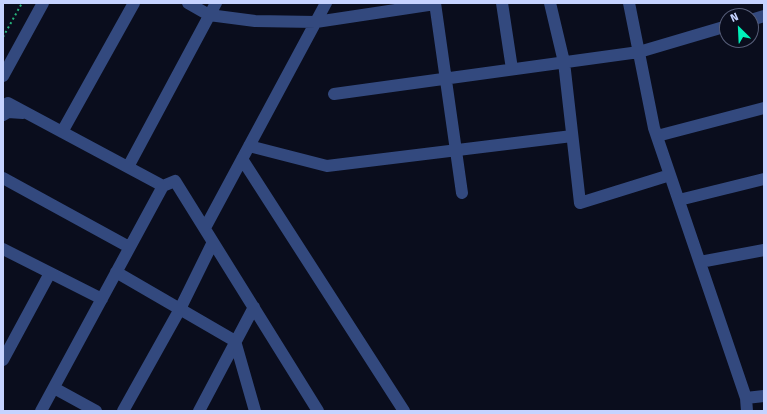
<!DOCTYPE html>
<style>
body{margin:0}
#map{position:relative;width:767px;height:414px;overflow:hidden;background:#0a0d1d;font-family:"Fira Sans",sans-serif}
canvas{display:block}
.frame{position:absolute;inset:0;border:4px solid #c6d3ff;pointer-events:none}
.north{position:absolute;left:719px;top:8px;width:40px;height:40px;box-sizing:border-box;background:#0a0d1d;border:1px solid #555c77;border-radius:50%;rotate:336deg;font-size:11px;font-weight:700;line-height:16px;text-align:center;color:#c6d3ff}
.north::after{content:'';display:block;margin:auto;width:14px;height:18px;background:#00f1ba;clip-path:polygon(50% 0,100% 100%,50% 72%,0 100%)}
</style>
<div id="map">
<canvas width="767" height="414"></canvas>
<div class="frame"></div>
<div class="north">N</div>
</div>
<script>
const c = document.querySelector('canvas').getContext('2d');
c.lineJoin = 'round';
const toPath = rows => new Path2D(rows.map(r => 'M' + r).join(''));
function strokePath(path, color, width, dash) { c.strokeStyle = color; c.lineWidth = width; c.lineCap = dash ? 'butt' : 'round'; c.setLineDash(dash || []); c.stroke(path); }
strokePath(toPath([
 [3,37,22,3]
]), '#27b27c', 2, [2, 3]);
strokePath(toPath([
 [188,3,209,15,255,21,316,22,435,4],
 [435,3,462,193],
 [502,3,512,69],
 [550,3,564,62,580,203,670,175],
 [629,3,654,128,746,398,747,411],
 [751,20,764,16],
 [3,76,43,3],
 [334,94,639,52,727,26],
 [8,103,163,186],
 [3,115,8,112,23,113],
 [62,132,134,3],
 [657,136,764,108],
 [249,146,327,166,572,136],
 [242,159,404,411],
 [128,167,216,3],
 [3,178,129,247],
 [679,200,764,179],
 [205,228,326,3],
 [3,249,102,299],
 [700,262,764,250],
 [116,272,235,341,255,411],
 [3,360,50,273],
 [54,388,96,411],
 [746,398,764,396],
 [41,411,163,186,175,181,318,411],
 [123,411,180,309,213,242],
 [199,411,254,307]
]), '#33497e', 12);
</script>
